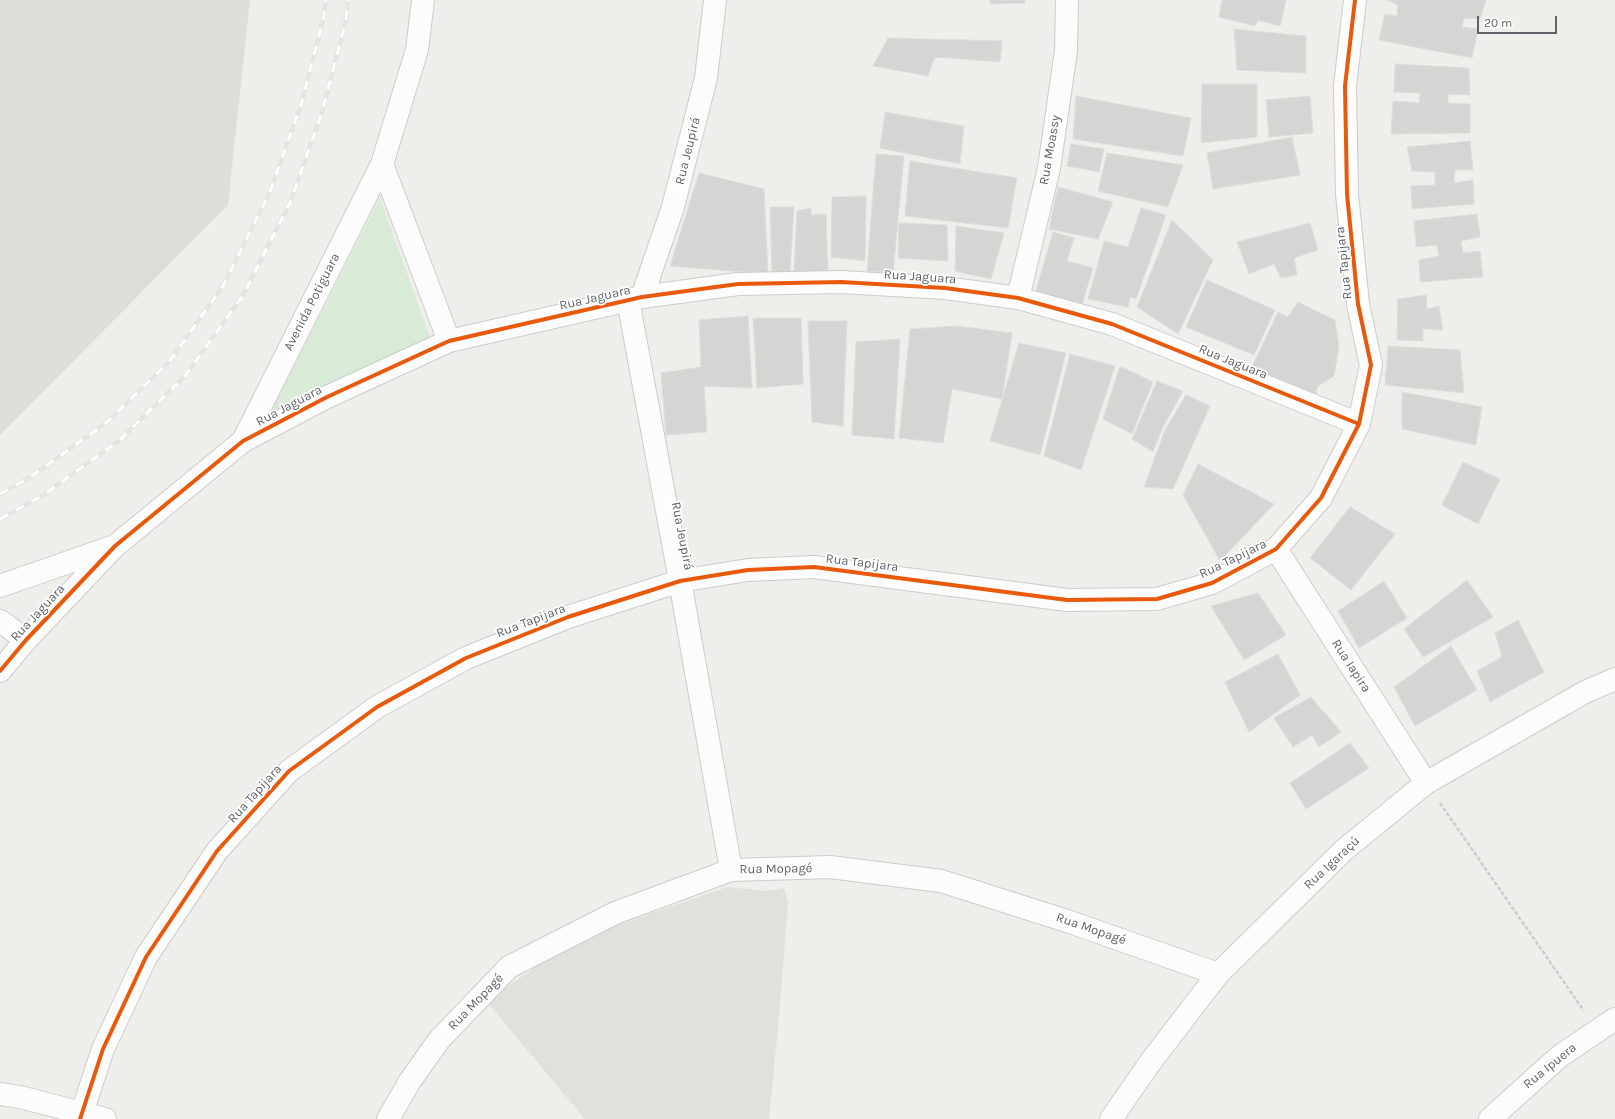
<!DOCTYPE html>
<meta charset="utf-8">
<style>
body{margin:0}
#map{position:relative;width:1615px;height:1119px;overflow:hidden;background:#efeeea;font-family:Karla,sans-serif}
canvas{display:block}
.scale{position:absolute;left:1477px;top:16px;width:80px;height:18px;box-sizing:border-box;border:2px solid #5f6368;border-top:0;padding-left:5px;font-size:12px;line-height:14px;white-space:nowrap;color:#5f6368;-webkit-text-stroke:3px #fff;paint-order:stroke}
</style>
<div id="map">
<canvas width="1615" height="1119"></canvas>
<div class="scale">20 m</div>
</div>
<script>
const c = document.querySelector('canvas').getContext('2d');
c.lineJoin = 'round';
function paint(path, color) { c.fillStyle = color; c.fill(path, 'evenodd'); }
const toPath = rows => new Path2D(rows.map(r => 'M' + r).join(''));
function strokePath(path, color, width, dash) { c.strokeStyle = color; c.lineWidth = width; c.lineCap = dash ? 'butt' : 'round'; c.setLineDash(dash || []); c.stroke(path); }
function drawText(font, color, halo, rows, align = 'center') {
  c.font = font + ' Karla,sans-serif'; c.lineWidth = 3.5; c.setLineDash([]); c.textBaseline = 'middle'; c.strokeStyle = halo; c.fillStyle = color; for (const [text, x, y, turn = 0] of rows) {
    c.save(); c.translate(x, y); c.rotate((+turn || 0) * Math.PI / 180); c.textAlign = isNaN(turn) ? turn : align; if (halo) c.strokeText(text, 0, 0); c.fillText(text, 0, 0); c.restore();
  }
}
paint(toPath([
 [0,0,250,0,228,205,0,435]
]), '#dfddda');
paint(toPath([
 [727,887,766,891,784,888,788,903,778,1028,769,1119,585,1119,486,1001,577,939]
]), '#e2e0da');
paint(toPath([
 [380,198,431,340,270,414]
]), '#d8ebd6');
const building = toPath([
 [990,0,1025,0,1025,3,990,4,990,0],
 [1222,0,1286,0,1280,26,1258,20,1255,26,1219,17,1222,0],
 [1387,0,1486,0,1480,19,1464,18,1462,27,1478,29,1472,58,1379,40,1385,14,1397,16,1398,5,1387,0],
 [1234,29,1306,36,1306,73,1237,70,1234,29],
 [888,38,1002,41,1000,62,935,57,928,76,873,66,888,38],
 [1395,64,1469,68,1470,95,1448,94,1448,103,1470,104,1470,133,1391,134,1393,101,1419,103,1420,93,1394,92,1395,64],
 [1202,84,1257,84,1257,137,1201,143,1202,84],
 [1076,96,1191,118,1183,156,1073,139,1076,96],
 [1310,96,1313,133,1269,137,1266,100,1310,96],
 [885,112,964,126,960,164,880,148,885,112],
 [1292,137,1300,175,1213,189,1207,153,1292,137],
 [1470,141,1473,170,1455,170,1454,183,1473,180,1474,204,1412,209,1411,186,1435,185,1435,172,1412,171,1407,147,1470,141],
 [1071,144,1104,149,1099,172,1067,166,1071,144],
 [1107,153,1183,165,1168,207,1098,191,1107,153],
 [876,154,904,156,893,273,867,271,876,154],
 [910,161,1017,178,1008,228,905,216,910,161],
 [699,173,764,189,768,274,670,266,699,173],
 [1058,187,1113,202,1098,239,1049,229,1058,187],
 [866,196,865,261,831,257,832,197,866,196],
 [770,207,794,207,790,272,772,272,770,207],
 [811,208,811,215,826,214,828,273,794,271,797,211,811,208],
 [1141,208,1166,215,1136,299,1130,297,1128,307,1088,299,1104,241,1128,247,1141,208],
 [1477,214,1480,237,1461,241,1463,253,1480,251,1483,277,1420,282,1419,260,1439,256,1437,245,1416,247,1414,221,1477,214],
 [1172,220,1213,260,1178,334,1137,307,1172,220],
 [899,223,947,225,948,261,898,258,899,223],
 [1310,223,1318,250,1294,258,1297,275,1281,278,1274,264,1249,274,1237,242,1310,223],
 [956,226,1004,233,991,279,955,271,956,226],
 [1053,232,1074,238,1067,261,1093,268,1081,308,1035,294,1053,232],
 [1207,280,1275,310,1254,355,1186,327,1207,280],
 [1426,295,1427,309,1439,306,1443,330,1423,329,1423,341,1397,340,1398,299,1426,295],
 [1298,302,1335,320,1339,346,1334,376,1318,386,1315,398,1251,369,1278,312,1288,317,1298,302],
 [748,316,752,388,704,386,707,432,666,435,661,373,701,367,699,320,748,316],
 [753,318,801,318,803,384,757,388,753,318],
 [808,321,847,321,843,426,812,422,808,321],
 [958,326,1012,333,1002,399,952,389,943,443,899,438,910,329,958,326],
 [900,339,894,439,852,435,856,342,900,339],
 [1019,343,1066,353,1040,455,990,441,1019,343],
 [1388,346,1460,350,1464,393,1385,385,1388,346],
 [1070,354,1115,366,1081,470,1044,456,1070,354],
 [1120,366,1153,382,1132,434,1103,419,1120,366],
 [1157,381,1183,391,1163,427,1153,452,1132,439,1157,381],
 [1402,392,1482,407,1476,445,1402,429,1402,392],
 [1186,395,1210,406,1173,489,1144,487,1165,430,1186,395],
 [1463,462,1500,479,1478,524,1442,505,1463,462],
 [1198,464,1274,504,1220,561,1183,495,1198,464],
 [1350,507,1395,534,1351,590,1310,558,1350,507],
 [1467,580,1493,617,1423,657,1404,629,1467,580],
 [1384,581,1407,618,1359,648,1338,611,1384,581],
 [1258,593,1286,635,1244,660,1211,606,1258,593],
 [1518,620,1544,672,1490,702,1477,671,1502,657,1495,633,1518,620],
 [1451,646,1477,690,1415,726,1394,687,1451,646],
 [1278,654,1300,695,1249,732,1225,682,1278,654],
 [1311,697,1341,732,1319,747,1312,735,1293,747,1274,718,1311,697],
 [1350,743,1369,768,1306,809,1290,783,1350,743]
]);
paint(building, '#d6d5d3');
strokePath(building, '#deddd9', 1);
const minor = toPath([
 [382,164,449,341],
 [642,297,673,207,706,78,715,0],
 [1018,298,1049,168,1066,51,1067,0],
 [628,300,680,581,731,870],
 [243,441,382,164,417,50,423,0],
 [1276,549,1426,783],
 [0,586,112,547],
 [0,621,26,640],
 [0,671,26,640,115,546,243,441,327,397,449,341,642,297,738,284,841,282,945,288,1018,298,1112,324,1359,424],
 [0,1094,20,1097,105,1119],
 [80,1119,103,1049,146,957,217,851,289,771,377,707,466,658,568,617,680,581,748,570,814,567,1067,600,1157,599,1212,583,1276,549,1321,498,1359,424,1371,365,1358,304,1347,194,1345,86,1355,0],
 [388,1119,410,1081,439,1040,509,967,615,913,731,870,830,867,941,881,1067,921,1218,974],
 [1111,1119,1152,1060,1218,974,1344,850,1426,783,1585,692,1615,679],
 [1490,1119,1560,1056,1615,1019]
]);
strokePath(minor, '#cbcccc', 24);
strokePath(toPath([
 [1440,803,1584,1011]
]), '#cacfcc', 2.5, [4, 2]);
strokePath(minor, '#fdfcfc', 22);
const rail = toPath([
 [0,494,29,478,106,423,169,362,223,286,269,194,301,105,324,16,326,0],
 [0,519,42,496,120,440,185,376,242,297,290,203,322,112,346,20,348,0]
]);
strokePath(rail, '#e4e4e4', 4.5);
strokePath(rail, '#fff', 3, [9]);
strokePath(toPath([
 [0,671,26,640,115,546,243,441,327,397,449,341,642,297,738,284,841,282,945,288,1018,298,1112,324,1359,424],
 [80,1119,103,1049,146,957,217,851,289,771,377,707,466,658,568,617,680,581,748,570,814,567,1067,600,1157,599,1212,583,1276,549,1321,498,1359,424,1371,365,1358,304,1347,194,1345,86,1355,0]
]), '#e8590c', 4);
drawText('13px', '#5f6368', '#fff', [
 ["Rua Moassy",1050,150,-80],
 ["Rua Jeupirá",688,151,-76],
 ["Rua Tapijara",1344,263,-96],
 ["Rua Jaguara",920,277,4],
 ["Rua Jaguara",595,298,-13],
 ["Avenida Potiguara",312,302,-63],
 ["Rua Jaguara",1233,362,22],
 ["Rua Jaguara",289,406,-28],
 ["Rua Jeupirá",682,536,79],
 ["Rua Tapijara",1233,559,-26],
 ["Rua Tapijara",862,563,7],
 ["Rua Jaguara",38,613,-47],
 ["Rua Tapijara",531,621,-21],
 ["Rua Iapira",1351,666,57],
 ["Rua Tapijara",255,794,-48],
 ["Rua Igaraçú",1332,863,-43],
 ["Rua Mopagé",776,869,-1],
 ["Rua Mopagé",1091,929,19],
 ["Rua Mopagé",476,1002,-46],
 ["Rua Ipuera",1550,1066,-39]
]);
</script>
